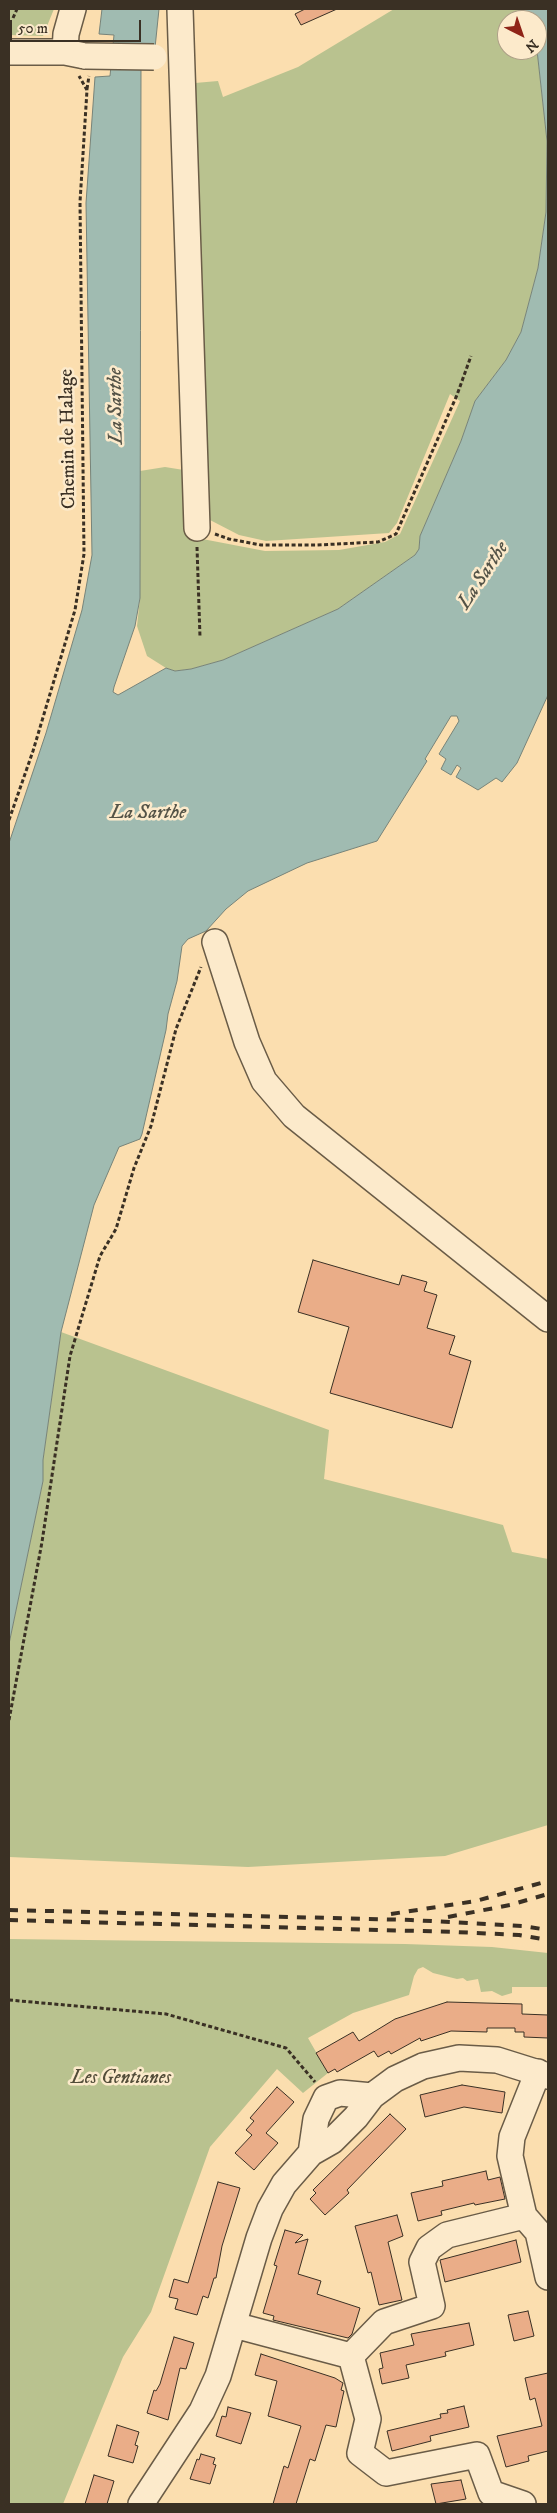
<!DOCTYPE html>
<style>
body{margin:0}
#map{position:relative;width:557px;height:2513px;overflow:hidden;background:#fbdeaf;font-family:"IM FELL DW Pica",serif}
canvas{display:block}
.frame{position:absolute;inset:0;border:10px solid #3a3024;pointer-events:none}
.north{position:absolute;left:497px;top:10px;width:50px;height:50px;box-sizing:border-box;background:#fceacb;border:1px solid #aea088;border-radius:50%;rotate:139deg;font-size:14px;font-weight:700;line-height:20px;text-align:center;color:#3a3024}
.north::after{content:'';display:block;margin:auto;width:18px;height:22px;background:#8f2418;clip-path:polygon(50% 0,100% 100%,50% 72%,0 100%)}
.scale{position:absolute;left:10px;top:20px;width:131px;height:22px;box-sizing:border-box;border:2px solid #3a3024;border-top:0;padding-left:6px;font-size:15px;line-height:18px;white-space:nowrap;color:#3a3024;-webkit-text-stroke:4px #fceacb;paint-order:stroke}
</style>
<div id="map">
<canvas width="557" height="2513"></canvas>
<div class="frame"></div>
<div class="north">N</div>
<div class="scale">50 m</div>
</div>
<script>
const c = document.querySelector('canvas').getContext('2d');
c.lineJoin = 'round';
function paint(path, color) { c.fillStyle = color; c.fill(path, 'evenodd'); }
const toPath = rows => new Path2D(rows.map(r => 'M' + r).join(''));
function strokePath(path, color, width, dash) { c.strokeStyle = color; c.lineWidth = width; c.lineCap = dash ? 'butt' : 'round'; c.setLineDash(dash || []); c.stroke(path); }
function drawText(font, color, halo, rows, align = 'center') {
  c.font = font + ' "IM FELL DW Pica",serif'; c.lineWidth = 5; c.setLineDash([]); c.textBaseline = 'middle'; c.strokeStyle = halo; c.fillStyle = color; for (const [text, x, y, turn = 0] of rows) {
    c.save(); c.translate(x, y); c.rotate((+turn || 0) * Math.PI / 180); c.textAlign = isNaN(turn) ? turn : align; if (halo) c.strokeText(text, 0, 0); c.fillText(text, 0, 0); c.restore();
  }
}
paint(toPath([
 [9,9,54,9,43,36,9,35],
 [394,9,518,9,524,20,507,20,507,50,537,50,547,141,546,212,538,268,521,332,506,360,475,401,461,441,420,536,419,549,415,555,338,609,223,660,191,669,175,671,166,668,147,656,137,626,140,598,140,471,165,467,190,471,192,537,265,551,339,550,385,542,400,534,460,401,450,394,397,523,389,533,266,541,239,535,210,520,195,83,218,81,223,97,298,67],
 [61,1332,329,1430,324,1479,503,1525,512,1552,548,1559,548,1825,445,1856,248,1867,9,1857,9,1644,43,1481,43,1460],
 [9,1939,405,1944,492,1947,548,1953,548,1987,512,1987,512,1993,502,1996,492,1991,481,1992,478,1979,467,1981,463,1978,457,1979,433,1973,423,1967,418,1969,414,1976,409,1995,353,2013,308,2038,328,2073,303,2093,277,2069,210,2147,151,2312,123,2357,63,2504,9,2504]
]), '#b9c28f');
const water = toPath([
 [102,9,159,9,155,48,141,63,140,598,135,626,114,687,113,692,118,695,166,668,175,671,191,669,223,660,338,609,415,555,419,549,420,536,461,441,475,401,506,360,521,332,538,268,546,212,547,141,537,50,537,20,524,20,518,9,548,9,548,695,517,763,502,782,496,778,478,790,456,777,461,768,457,765,451,775,441,769,446,759,439,754,459,721,457,716,451,716,425,759,427,761,377,841,307,863,248,891,226,909,206,931,188,939,182,946,177,981,168,1014,166,1030,142,1134,140,1139,119,1147,94,1205,61,1332,43,1460,43,1481,9,1644,9,843,46,733,82,610,92,555,86,203,95,77,110,76,114,35,99,34,102,9]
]);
paint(water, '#a0bbb1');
strokePath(water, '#778379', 1);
const building = toPath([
 [305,9,337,9,301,25,295,14,305,9],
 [313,1260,399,1285,402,1275,427,1282,424,1291,437,1295,427,1328,455,1336,449,1354,471,1361,452,1428,330,1393,349,1327,298,1312,313,1260],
 [447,2002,522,2004,522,2014,548,2015,548,2038,524,2037,524,2032,515,2032,515,2028,487,2028,487,2032,451,2031,421,2041,420,2038,391,2054,389,2051,378,2057,374,2051,337,2072,335,2069,328,2073,316,2053,353,2032,359,2041,395,2019,447,2002],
 [462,2085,505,2092,502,2113,464,2107,425,2117,420,2095,462,2085],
 [277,2087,294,2102,266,2133,278,2143,254,2170,235,2153,252,2135,246,2130,254,2121,250,2118,277,2087],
 [390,2114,406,2129,347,2190,349,2193,325,2215,310,2199,316,2193,313,2190,390,2114],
 [486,2171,488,2180,500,2177,505,2199,475,2205,474,2203,441,2211,442,2215,418,2221,411,2193,443,2186,442,2181,486,2171],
 [218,2182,240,2188,222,2246,216,2278,214,2278,208,2298,203,2296,197,2315,175,2309,178,2299,169,2297,174,2279,188,2283,218,2182],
 [397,2215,403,2236,388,2242,402,2300,379,2305,371,2272,368,2273,355,2226,397,2215],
 [285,2230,303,2235,295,2243,308,2239,298,2274,321,2281,317,2294,360,2308,352,2334,348,2338,273,2320,274,2316,263,2313,277,2266,274,2265,285,2230],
 [516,2240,521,2262,445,2282,440,2260,516,2240],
 [528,2311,534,2336,514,2341,508,2315,528,2311],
 [469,2323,474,2345,445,2352,446,2356,406,2365,409,2378,382,2384,379,2369,383,2368,380,2353,414,2345,411,2334,469,2323],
 [174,2337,194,2343,186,2369,180,2368,168,2420,147,2413,154,2390,156,2391,160,2384,174,2337],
 [261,2354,335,2378,343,2383,341,2390,344,2391,336,2427,326,2425,315,2461,310,2459,296,2504,273,2504,284,2466,288,2468,301,2426,268,2416,277,2381,255,2375,261,2354],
 [548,2373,548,2451,528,2456,529,2461,506,2467,497,2436,542,2426,535,2398,530,2400,525,2378,548,2373],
 [464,2406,469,2427,430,2436,431,2441,392,2451,387,2431,441,2418,440,2414,448,2413,447,2410,464,2406],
 [228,2407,251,2413,241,2444,216,2436,222,2416,226,2417,228,2407],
 [117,2425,139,2432,135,2445,138,2446,133,2463,108,2456,117,2425],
 [201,2454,215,2458,213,2464,216,2465,210,2484,190,2479,197,2459,199,2460,201,2454],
 [94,2475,114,2481,107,2504,85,2504,94,2475],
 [461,2480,466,2499,436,2504,431,2484,461,2480]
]);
paint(building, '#eaad88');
strokePath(building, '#3a3024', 1);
const minor = toPath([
 [180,9,197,528],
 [9,52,65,52,85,56],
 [65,52,66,34,73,9],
 [215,942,247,1042,264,1081,294,1116,548,1319],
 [538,2072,512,2137,510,2156,524,2216,538,2232,548,2277],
 [311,2153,316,2119,326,2098,340,2093,372,2096],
 [234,2325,351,2356,368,2419,360,2453,386,2473,477,2455,491,2493,523,2504],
 [351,2356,384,2322,432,2306,422,2262,429,2248,447,2235,524,2216],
 [141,2504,202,2411,218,2376,259,2238,270,2209,284,2184,311,2153,332,2141,356,2117,372,2096,395,2079,423,2066,459,2058,497,2060,548,2076]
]);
strokePath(minor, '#6a5c47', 28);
strokePath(toPath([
 [13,18,17,9],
 [87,89,89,76],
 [215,534,229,539,261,545,317,545,378,542,396,534,457,395,471,356],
 [197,547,200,637],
 [9,820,33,751,75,610,84,554,80,202,87,90,79,76],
 [9,1720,42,1542,70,1356,100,1256,116,1229,134,1168,151,1126,176,1029,201,967],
 [9,2000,166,2014,286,2048,315,2082]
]), '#3a3024', 3, [4, 2.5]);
strokePath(minor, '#fceacb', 25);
strokePath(toPath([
 [9,1910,411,1920,523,1926,548,1930],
 [391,1914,476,1901,548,1881],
 [448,1917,510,1905,548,1894],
 [9,1920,456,1932,519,1935,548,1940]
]), '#3a3024', 4, [9, 9]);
const minorBridge = toPath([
 [85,56,154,57]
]);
strokePath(minorBridge, '#6a5c47', 28, []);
strokePath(minorBridge, '#fceacb', 25);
drawText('19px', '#3a3024', '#fceacb', [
 ["Chemin de Halage",69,439,-91]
]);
drawText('italic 19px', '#534d39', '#fceacb', [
 ["Les Gentianes",121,2079]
]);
drawText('italic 20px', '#545347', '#fceacb', [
 ["La Sarthe",117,406,-91],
 ["La Sarthe",484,576,-57],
 ["La Sarthe",148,814]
]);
</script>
